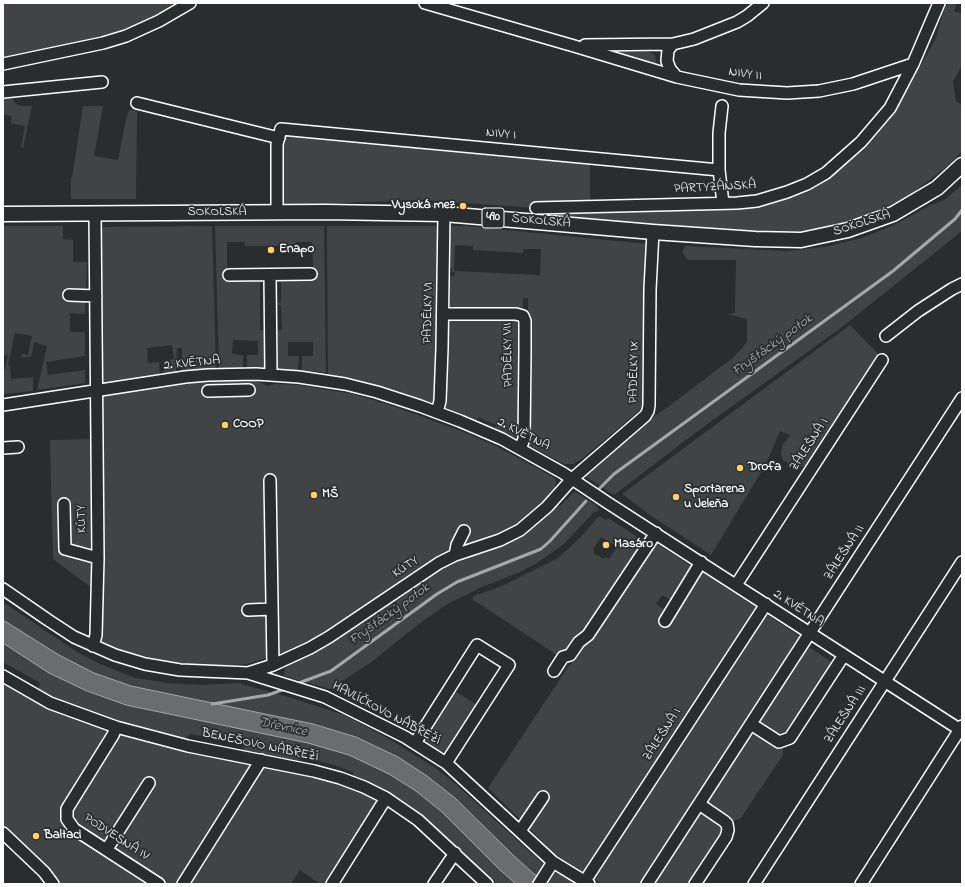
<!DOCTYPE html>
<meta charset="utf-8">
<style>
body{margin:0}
#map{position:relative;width:965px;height:887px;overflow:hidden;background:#2a2d2e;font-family:"Indie Flower",sans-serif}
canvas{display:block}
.frame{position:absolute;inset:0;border:4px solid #fff;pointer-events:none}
</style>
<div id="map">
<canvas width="965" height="887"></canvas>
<div class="frame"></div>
</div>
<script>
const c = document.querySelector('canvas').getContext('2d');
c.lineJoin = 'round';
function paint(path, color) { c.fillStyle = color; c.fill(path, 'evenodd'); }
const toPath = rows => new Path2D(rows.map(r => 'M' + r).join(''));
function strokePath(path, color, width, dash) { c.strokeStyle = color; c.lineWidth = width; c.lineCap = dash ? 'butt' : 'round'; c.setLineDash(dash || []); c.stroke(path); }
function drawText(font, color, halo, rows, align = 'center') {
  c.font = font + ' "Indie Flower",sans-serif'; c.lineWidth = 3.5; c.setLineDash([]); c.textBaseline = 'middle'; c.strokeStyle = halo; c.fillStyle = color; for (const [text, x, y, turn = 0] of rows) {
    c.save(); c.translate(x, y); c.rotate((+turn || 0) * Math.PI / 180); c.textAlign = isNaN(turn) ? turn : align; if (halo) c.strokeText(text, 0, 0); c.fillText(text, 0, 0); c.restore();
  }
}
paint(toPath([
 [3,3,179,3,163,13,136,25,99,37,3,57],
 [947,3,957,3,954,11,962,14,962,65,953,82,956,101,962,105,962,151,949,165,907,197,861,219,817,231,773,232,560,217,560,213,700,211,761,207,809,192,864,150,893,115,936,38,943,13],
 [616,52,649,52,655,55,656,63,654,66,615,53],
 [10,93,15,103,21,106,32,106,23,148,21,147,25,126,11,123,12,116,3,114,3,94],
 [83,106,103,106,94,156,118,160,125,124,129,110,137,111,136,199,71,199,71,178,72,178],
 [291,134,590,161,590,208,536,208,421,200,281,205,282,146,284,137],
 [962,185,962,231,842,327,695,433,614,495,585,476,592,467,599,465,650,419,668,407,734,357,747,342,747,319,727,314,735,313,736,260,688,260,682,252,685,246,787,251,825,247,862,238,894,225,929,206,944,200],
 [3,226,63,226,63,239,73,240,73,262,87,262,85,314,68,313,70,315,70,332,85,332,85,356,46,362,48,375,85,370,85,383,37,390,47,346,34,342,31,357,21,357,22,354,28,355,32,336,15,333,8,365,10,366,11,379,33,377,33,391,3,394,3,376,8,355,3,355],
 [212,226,216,368,182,372,182,348,177,348,176,372,164,374,163,361,174,359,172,345,147,348,148,363,159,362,160,375,100,383,99,227],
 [215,226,324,226,326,372,325,373,302,370,302,356,313,356,313,342,288,342,288,356,299,356,298,370,275,369,274,362,277,359,277,335,274,330,282,330,281,305,276,305,276,303,281,302,281,282,273,281,296,269,295,268,313,268,312,242,296,242,295,246,245,246,244,242,227,242,227,268,245,268,244,270,264,282,260,282,260,330,267,331,264,335,265,359,268,362,267,368,247,367,247,355,258,355,258,341,233,340,232,354,243,355,243,368,219,368],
 [327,226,440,226,437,405,399,391,354,379,328,374],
 [446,226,466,226,647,244,644,286,642,403,641,408,633,416,582,459,573,464,564,464,527,444,528,298,523,298,521,435,518,439,495,428,496,425,478,417,477,420,444,407,448,305,450,307,450,278,451,276,454,276,455,272,452,272,452,268,450,267,451,256,448,256,449,230,451,229,446,228],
 [455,245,473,246,473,250,523,253,524,249,541,249,540,275,454,271],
 [850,325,881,357,807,466,795,467,790,465,783,460,781,454,782,446,790,435,780,431,766,464,711,555,650,515,622,494],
 [192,380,254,380,268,386,275,384,299,385,353,394,393,406,461,431,496,446,542,471,554,478,556,482,552,498,516,528,474,545,298,648,247,664,216,666,177,663,116,650,94,637,95,395],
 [93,439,93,589,53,559,50,440],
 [574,492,577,493,596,505,599,511,594,512,564,544,537,563,520,572,482,587,449,603,420,623,370,663,330,689,284,676,286,661,432,569,457,559,554,506,560,506],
 [598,517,601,517,606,520,608,518,647,543,589,630,566,655,560,651,557,655,472,599,474,596,502,586,558,558,581,537],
 [601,537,617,547,609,559,606,557,604,559,593,553,594,550,593,549],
 [653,541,694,568,674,602,662,595,656,604,671,614,699,570,801,637,640,884,602,884,555,854,488,788,568,667,578,656],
 [3,602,77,652,98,663,135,678,168,683,200,685,239,683,295,699,344,715,389,739,437,769,460,788,543,864,530,884,497,884,422,816,353,778,353,772,334,765,303,757,298,761,244,752,243,744,190,734,184,740,124,726,72,707,37,692,40,683,3,662],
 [807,646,835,664,783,738,759,724,758,721],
 [3,682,34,699,340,782,377,798,376,805,323,884,320,884,300,870,291,884,53,884,30,866,3,839],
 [455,691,477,705,452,745,447,751,440,752,427,742,425,738,429,730],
 [752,731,783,746,783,755,740,819,731,821,723,817,707,803,708,799],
 [702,811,725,828,691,884,651,884,699,812],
 [555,873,559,873,577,884,547,884]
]), '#414445');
const water = toPath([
 [3,620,59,655,94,673,131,686,313,724,356,737,398,757,427,776,455,798,513,855,534,874,549,884,516,884,499,869,442,812,416,791,389,774,349,755,308,743,126,705,87,691,49,673,3,643,3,620]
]);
paint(water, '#6a6c6d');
strokePath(water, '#a6a7a7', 1);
strokePath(toPath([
 [596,492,614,474,893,271,955,219,962,210],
 [296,684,331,671,437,594,457,582,541,549,550,541,586,501],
 [212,704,268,695,285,689]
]), '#a6a7a7', 3);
const minor = toPath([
 [425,3,574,46,677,77,739,90,787,93,819,91,853,84,913,64],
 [673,44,668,50,667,61,670,69,677,77],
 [585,45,673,44,694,39,737,22,747,16,763,3],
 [3,64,103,43,126,36,159,21,190,3],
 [3,92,102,82],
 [137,103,279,138],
 [722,106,719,133,719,170,723,203],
 [536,208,737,203,757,201,787,192,807,184,826,173,861,142,890,108,913,64,939,3],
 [277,213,277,144,281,129,719,170],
 [229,275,311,274],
 [270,275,271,375],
 [69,295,96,296],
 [443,314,516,314,523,316,525,321,525,352,524,439,520,449],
 [886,336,918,311,952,289,962,284],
 [208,391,249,390],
 [3,405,185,377,208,375,256,374,299,377,345,384,377,392,420,406,460,421,502,439,563,473,608,503,962,731],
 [437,412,440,401,442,348,444,214],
 [3,448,18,447],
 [270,480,273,665],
 [64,504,65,549,98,558],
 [455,555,457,545,464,531],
 [736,585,882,360],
 [3,589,48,620,74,637,115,655,145,664,180,670,248,673,325,697,405,737,446,763,553,862,589,884],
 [248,610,272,609],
 [665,621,701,562],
 [93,646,96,635,98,558,95,214],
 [554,671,563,657,570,655,579,642,588,635,656,533],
 [248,673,273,665,310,648,329,637,439,563,455,555,500,540,520,530,547,507,572,479,645,416,648,411,649,405,650,289,653,232],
 [3,676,50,703,116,727,188,746,314,771,340,778,364,787,386,798,418,820,487,884],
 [751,724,779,742,790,738,844,655],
 [116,727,113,735,67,809,67,819,74,829,159,884],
 [415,743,477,645,509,665,446,763],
 [520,831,543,797],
 [3,833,44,872,53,884],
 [107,849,149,783],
 [585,881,766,604],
 [183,884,261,760],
 [332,884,386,798],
 [434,884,455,853],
 [539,884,553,862],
 [647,884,962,398],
 [695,884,726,837,728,830,727,824,724,821,699,804],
 [754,884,962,562],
 [861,884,962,726]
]);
const major = toPath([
 [3,214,326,212,444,214,653,232,755,239,801,240,848,230,893,214,937,188,962,165]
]);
strokePath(minor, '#fff', 14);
strokePath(major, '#fff', 17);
strokePath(minor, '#2a2d2e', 11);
strokePath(major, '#2a2d2e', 14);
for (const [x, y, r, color] of [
 [463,206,4,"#ffd166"],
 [271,250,4,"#ffd166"],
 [225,425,4,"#ffd166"],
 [740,468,4,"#ffd166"],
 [314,495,4,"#ffd166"],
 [676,497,4,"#ffd166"],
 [606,545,4,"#ffd166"],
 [36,836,4,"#ffd166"]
]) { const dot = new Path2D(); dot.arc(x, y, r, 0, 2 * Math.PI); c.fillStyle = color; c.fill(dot); strokePath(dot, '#2a2d2e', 1.5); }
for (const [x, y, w] of [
 [493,218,22]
]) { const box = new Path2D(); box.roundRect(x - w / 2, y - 10, w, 20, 3); c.fillStyle = '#2a2d2e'; c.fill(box); strokePath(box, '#fff', 1); }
drawText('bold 12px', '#fff', null, [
 ["490",493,218]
]);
drawText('13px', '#fff', '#2a2d2e', [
 ["NIVY II",745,75,8],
 ["NIVY I",501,135,5],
 ["PARTYZÁNSKÁ",715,188,-3],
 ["SOKOLSKÁ",217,213],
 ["SOKOLSKÁ",541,222,5],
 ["SOKOLSKÁ",862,224,-18],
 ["PADĚLKY VI",429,313,-89],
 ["PADĚLKY VII",509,355,-91],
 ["2. KVĚTNA",192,364,-6],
 ["PADĚLKY IX",635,372,-89],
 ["2. KVĚTNA",523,435,27],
 ["ZÁLEŠNÁ I",810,445,-57],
 ["KÚTY",83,519,-90],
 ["ZÁLEŠNÁ II",845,553,-57],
 ["KÚTY",406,568,-34],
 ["2. KVĚTNA",798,609,33],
 ["HAVLÍČKOVO NÁBŘEŽÍ",386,714,28],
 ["ZÁLEŠNÁ III",846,715,-57],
 ["ZÁLEŠNÁ I",663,735,-57],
 ["BENEŠOVO NÁBŘEŽÍ",260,746,12],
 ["PODVESNÁ IV",116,838,33]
]);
drawText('bold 13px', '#fff', '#2a2d2e', [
 ["Vysoká mez",455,206,"right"],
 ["Enapo",279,250],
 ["COOP",233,425],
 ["Drofa",748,468],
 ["Sportarena",684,490],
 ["u Jeleňa",684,505],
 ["MŠ",322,495],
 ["Masáro",614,545],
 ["Baltaci",44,836]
], 'left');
drawText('italic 14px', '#b4b6b6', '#2a2d2e', [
 ["Fryštácký potok",773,346,-36],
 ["Fryštácký potok",390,615,-36],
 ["Dřevnice",283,728,12]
]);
</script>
